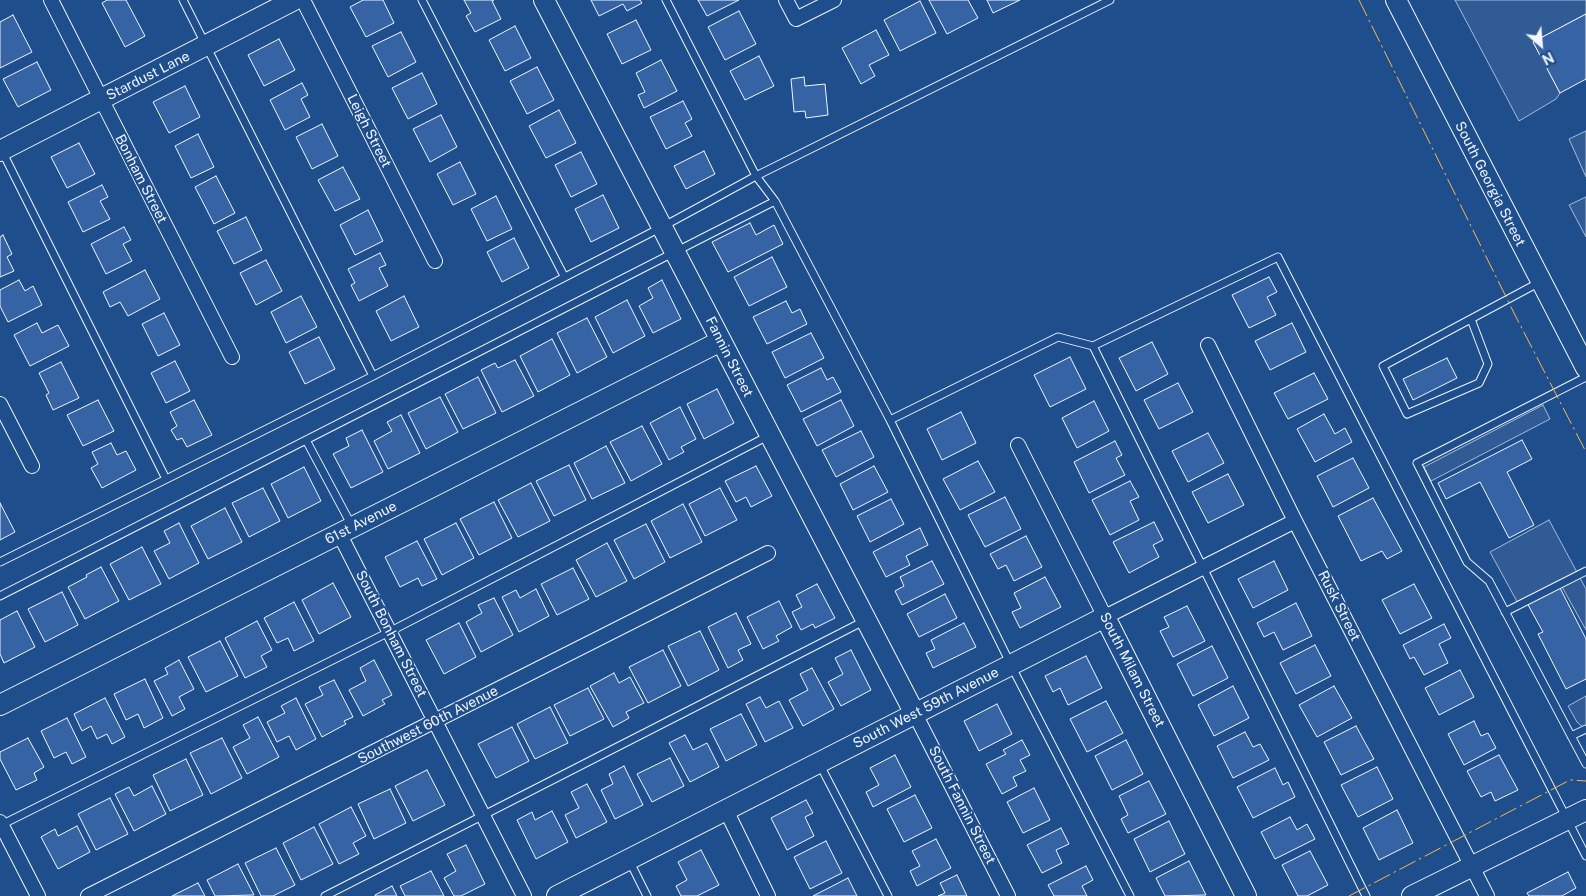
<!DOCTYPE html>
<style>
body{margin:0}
#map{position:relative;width:1586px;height:896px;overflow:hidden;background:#1f4e8c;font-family:"Public Sans",sans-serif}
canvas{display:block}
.north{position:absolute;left:1516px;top:20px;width:50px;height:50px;-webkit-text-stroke:4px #1f4e8c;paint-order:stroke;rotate:153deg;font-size:14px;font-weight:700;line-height:20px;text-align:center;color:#f2f6ff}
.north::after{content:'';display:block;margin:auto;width:18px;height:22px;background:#f2f6ff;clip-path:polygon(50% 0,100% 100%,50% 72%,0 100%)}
</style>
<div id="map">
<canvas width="1586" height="896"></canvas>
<div class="north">N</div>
</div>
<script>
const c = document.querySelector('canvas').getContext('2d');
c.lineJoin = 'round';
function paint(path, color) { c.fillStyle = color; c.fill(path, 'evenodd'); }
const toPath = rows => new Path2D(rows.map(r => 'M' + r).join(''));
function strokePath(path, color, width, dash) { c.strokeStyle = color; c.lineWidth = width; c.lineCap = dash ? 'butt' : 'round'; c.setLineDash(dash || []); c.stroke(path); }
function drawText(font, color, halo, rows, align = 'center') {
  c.font = font + ' "Public Sans",sans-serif'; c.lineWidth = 4; c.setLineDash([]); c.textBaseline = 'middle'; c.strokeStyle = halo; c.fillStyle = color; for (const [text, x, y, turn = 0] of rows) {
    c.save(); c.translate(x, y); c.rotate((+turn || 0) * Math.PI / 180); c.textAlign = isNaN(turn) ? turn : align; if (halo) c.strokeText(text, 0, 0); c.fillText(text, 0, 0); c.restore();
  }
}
const parking = toPath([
 [1455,0,1586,0,1586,14,1533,42,1560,93,1556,99,1519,121,1455,0],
 [1586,131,1586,177,1569,139,1586,131],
 [1586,197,1586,237,1569,205,1586,197],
 [1543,405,1550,419,1431,481,1424,467,1543,405],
 [1549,520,1586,589,1586,630,1561,585,1520,607,1490,552,1549,520],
 [1586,696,1586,730,1577,722,1568,706,1586,696]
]);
paint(parking, '#305b95');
strokePath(parking, '#a8bbd7', 1);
const building = toPath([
 [107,0,126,0,145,36,125,47,102,3,107,0],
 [363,0,383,0,394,23,366,37,350,7,363,0],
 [464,0,494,0,492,1,501,19,475,32,466,16,471,13,464,0],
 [591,0,640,0,642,3,627,11,623,4,599,16,591,0],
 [698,0,739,0,707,16,698,0],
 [929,0,968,0,978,18,947,34,929,0],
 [987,0,1020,0,993,13,987,0],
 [920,1,936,33,900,51,884,20,920,1],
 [739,11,756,44,725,60,708,27,739,11],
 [1586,14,1586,79,1560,93,1533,42,1586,14],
 [13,15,32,52,0,68,0,22,13,15],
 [636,20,651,50,622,64,607,34,636,20],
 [515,26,531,58,505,71,489,40,515,26],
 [876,30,889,55,869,65,875,76,861,84,842,48,876,30],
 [401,32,416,62,388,77,372,46,401,32],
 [279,39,295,70,264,86,248,55,279,39],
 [759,56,774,86,745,100,730,71,759,56],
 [661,60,677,91,644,108,638,95,645,92,636,73,661,60],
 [37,62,51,90,18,107,3,79,37,62],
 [537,67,554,100,527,114,510,81,537,67],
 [422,73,437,104,408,119,392,88,422,73],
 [804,77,805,86,825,84,828,115,806,118,805,111,794,112,791,79,804,77],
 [302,83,308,95,301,99,310,117,285,130,270,100,302,83],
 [185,86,200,117,169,133,153,102,185,86],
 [683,101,692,119,685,123,692,136,666,149,650,117,683,101],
 [559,110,576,143,546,158,529,126,559,110],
 [441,115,457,147,430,162,413,129,441,115],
 [322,124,338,156,312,169,296,137,322,124],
 [198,134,214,167,191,178,175,146,198,134],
 [79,143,95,174,67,188,51,157,79,143],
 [704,151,715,174,686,189,674,166,704,151],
 [581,152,597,184,571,197,555,165,581,152],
 [460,162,476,194,453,205,437,174,460,162],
 [343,167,360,199,335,211,318,180,343,167],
 [216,176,235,213,214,224,195,187,216,176],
 [102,185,108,197,100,201,110,219,83,232,68,202,102,185],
 [603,195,619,228,591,242,575,209,603,195],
 [496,196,512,229,487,241,471,209,496,196],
 [368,210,383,241,355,255,340,225,368,210],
 [246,217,262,250,234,264,217,231,246,217],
 [750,223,756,235,774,225,783,244,728,272,712,242,750,223],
 [124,227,131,240,123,244,132,261,106,274,91,244,124,227],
 [3,235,12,254,7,257,14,271,0,277,0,237,3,235],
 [514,238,529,268,502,282,487,252,514,238],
 [380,253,386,265,379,268,388,286,359,301,351,285,355,283,348,269,380,253],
 [772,257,787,287,749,306,734,277,772,257],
 [266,260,282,291,256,305,240,273,266,260],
 [145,270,160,299,128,316,120,302,110,307,103,292,145,270],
 [1269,277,1277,292,1267,297,1276,315,1249,328,1232,295,1269,277],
 [19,280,25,291,33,286,42,305,8,322,0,306,0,290,19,280],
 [662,280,681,319,653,333,639,306,653,298,648,288,662,280],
 [301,296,317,327,286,343,271,312,301,296],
 [404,296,419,327,391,341,376,311,404,296],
 [627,300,645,336,613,353,595,317,627,300],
 [786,301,792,313,800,309,807,324,767,344,753,317,786,301],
 [164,313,180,345,158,356,142,324,164,313],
 [587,318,607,357,577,373,557,333,587,318],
 [37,323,42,333,58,325,69,346,30,366,14,335,37,323],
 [1292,323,1306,352,1270,370,1255,341,1292,323],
 [811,333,824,358,785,378,772,352,811,333],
 [319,337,335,369,305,384,289,352,319,337],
 [552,339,570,375,538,392,520,356,552,339],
 [1152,342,1168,374,1136,391,1119,358,1152,342],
 [1070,357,1086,389,1050,407,1034,375,1070,357],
 [1447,358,1457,378,1413,400,1403,379,1447,358],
 [515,360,534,396,502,412,481,370,495,363,498,368,515,360],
 [175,361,190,391,166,403,151,373,175,361],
 [61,362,79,398,53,410,46,395,49,393,39,373,61,362],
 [821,368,827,380,833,377,841,392,801,412,787,385,821,368],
 [1314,373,1328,399,1288,419,1274,393,1314,373],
 [478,377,496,413,463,429,445,394,478,377],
 [1178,383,1193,412,1159,429,1144,400,1178,383],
 [717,389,734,423,704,439,687,404,717,389],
 [440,397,458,432,426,449,408,413,440,397],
 [98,400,114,431,83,446,67,415,98,400],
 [194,400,212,435,187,447,182,438,177,440,171,430,177,426,170,412,194,400],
 [841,400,854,426,817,446,803,419,841,400],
 [1094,401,1109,431,1077,448,1062,418,1094,401],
 [680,407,696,439,681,447,684,452,669,460,650,423,680,407],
 [961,412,976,443,942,460,927,429,961,412],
 [1324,414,1335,434,1345,428,1352,442,1315,462,1297,429,1324,414],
 [401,415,420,453,388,469,374,441,392,431,387,422,401,415],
 [642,426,662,464,631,481,610,442,642,426],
 [362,430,383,472,351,488,333,454,349,446,346,438,362,430],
 [861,431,874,457,836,477,822,450,861,431],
 [1208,433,1224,463,1188,482,1172,451,1208,433],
 [1522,440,1532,459,1507,472,1534,525,1509,538,1480,482,1446,499,1438,483,1522,440],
 [1115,441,1122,455,1116,458,1125,475,1089,493,1074,462,1115,441],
 [111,443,117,455,126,451,136,470,102,488,91,468,98,464,92,452,111,443],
 [606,446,625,483,592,499,574,463,606,446],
 [1353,458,1369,488,1333,507,1317,476,1353,458],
 [978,461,995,492,960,510,943,479,978,461],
 [569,465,586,500,554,516,536,481,569,465],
 [756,466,772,496,751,507,746,497,736,502,725,481,756,466],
 [874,466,888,492,853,510,840,484,874,466],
 [304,467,321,501,288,518,271,484,304,467],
 [1228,474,1244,505,1208,523,1192,492,1228,474],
 [1130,481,1139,497,1130,501,1139,520,1110,535,1092,500,1130,481],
 [531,483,550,521,518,537,498,500,531,483],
 [263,488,280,521,249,537,232,503,263,488],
 [720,488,737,520,705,536,689,504,720,488],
 [1005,497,1021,529,985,547,968,515,1005,497],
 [1373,498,1402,551,1387,559,1382,551,1361,561,1338,516,1373,498],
 [891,499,904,524,870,542,857,516,891,499],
 [494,502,512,538,479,555,460,519,494,502],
 [0,503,15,532,0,540,0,503],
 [683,504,702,542,670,558,651,521,683,504],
 [225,508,242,542,208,559,191,526,225,508],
 [1154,522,1163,540,1153,545,1159,557,1129,573,1113,542,1154,522],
 [179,523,199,563,169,579,154,551,170,543,164,531,179,523],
 [456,523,474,558,442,575,424,539,456,523],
 [646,524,665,562,634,579,614,540,646,524],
 [920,528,928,545,906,556,910,565,886,577,873,552,920,528],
 [1026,536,1042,567,1014,581,1006,565,998,569,990,554,1026,536],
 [417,541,437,579,422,586,418,578,400,587,385,557,417,541],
 [607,543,627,581,596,597,576,560,607,543],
 [142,547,161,584,129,600,110,564,142,547],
 [932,561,944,584,902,605,895,591,904,586,900,577,932,561],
 [1274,561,1288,590,1253,608,1238,579,1274,561],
 [101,567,119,601,85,619,68,587,87,577,86,575,101,567],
 [573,568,589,599,557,615,541,584,573,568],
 [1045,577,1061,607,1020,628,1012,612,1021,608,1014,593,1045,577],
 [333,583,351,617,319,634,302,600,333,583],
 [817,584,835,618,815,628,813,624,801,630,792,612,802,607,796,595,817,584],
 [1414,584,1432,618,1400,634,1382,600,1414,584],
 [1559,586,1586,639,1586,679,1566,689,1538,634,1543,632,1527,603,1559,586],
 [536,589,549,616,519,632,502,597,516,590,520,598,536,589],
 [62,592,78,625,45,642,28,609,62,592],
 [945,594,957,618,919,637,907,614,945,594],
 [494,598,513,635,481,652,466,622,482,613,478,605,494,598],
 [779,601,792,627,776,636,779,641,763,649,747,617,779,601],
 [294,602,314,641,294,651,288,638,277,643,264,618,294,602],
 [1296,603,1312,636,1283,650,1274,632,1264,637,1257,623,1296,603],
 [1187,606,1205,641,1173,657,1160,631,1169,627,1164,617,1187,606],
 [17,611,35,647,4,663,0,654,0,620,17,611],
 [736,613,751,644,738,650,743,660,728,668,708,627,736,613],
 [257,621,272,650,261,656,267,667,245,678,225,638,257,621],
 [459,623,476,657,444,674,426,640,459,623],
 [964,623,976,647,933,668,926,653,935,649,931,640,964,623],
 [1444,624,1451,638,1439,644,1448,663,1424,675,1414,657,1410,659,1403,645,1444,624],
 [700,631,719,670,688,686,668,646,700,631],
 [220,641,238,676,206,692,188,657,220,641],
 [1315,645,1331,676,1296,694,1280,663,1315,645],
 [1212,646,1228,678,1193,696,1177,664,1212,646],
 [663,650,681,686,648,703,629,667,663,650],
 [851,650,871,690,841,706,828,682,843,674,835,658,851,650],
 [1086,656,1102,688,1068,705,1060,688,1053,692,1045,676,1086,656],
 [179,660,194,689,179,697,185,709,172,716,154,681,168,674,165,668,179,660],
 [374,660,392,695,382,700,385,704,363,716,349,690,366,681,360,668,374,660],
 [812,668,834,709,803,726,789,700,808,690,800,674,812,668],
 [1460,670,1474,697,1439,715,1425,688,1460,670],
 [614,673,619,683,630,677,644,703,626,712,629,718,613,727,590,686,614,673],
 [145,679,163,718,144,728,138,714,126,720,114,694,145,679],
 [334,680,353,717,344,721,346,724,322,737,305,704,323,695,319,687,334,680],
 [1233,686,1249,718,1214,736,1198,705,1233,686],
 [1334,686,1352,718,1317,737,1299,705,1334,686],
 [588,688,604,719,570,736,554,705,588,688],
 [760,697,766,708,779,701,793,728,765,742,746,704,760,697],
 [105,698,125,737,112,744,107,734,97,739,91,726,82,731,74,714,105,698],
 [296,698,316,739,296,750,289,736,277,742,267,722,285,713,281,706,296,698],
 [1106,701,1123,733,1087,752,1070,719,1106,701],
 [997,704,1012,734,979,751,964,721,997,704],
 [550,707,568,743,535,759,517,724,550,707],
 [741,714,757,745,726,761,710,729,741,714],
 [258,717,279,757,247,774,233,747,250,738,243,725,258,717],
 [67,718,86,757,72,764,66,752,54,758,41,731,67,718],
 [1474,721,1481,736,1488,733,1496,748,1464,765,1448,734,1474,721],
 [1356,726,1374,759,1341,775,1324,742,1356,726],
 [512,727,529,761,496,778,478,744,512,727],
 [1245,732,1253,747,1260,744,1269,760,1233,778,1217,746,1245,732],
 [685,735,693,750,707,743,719,767,690,782,669,743,685,735],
 [28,738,44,767,34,773,37,780,16,790,0,759,0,752,28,738],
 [222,738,242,778,211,794,190,753,222,738],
 [1022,740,1030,755,1020,760,1026,771,1013,777,1017,786,1002,794,986,764,1006,754,1003,750,1022,740],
 [1126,740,1143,774,1112,790,1095,756,1126,740],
 [895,755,911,787,873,807,866,792,879,785,870,768,895,755],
 [1499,755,1518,790,1495,801,1491,792,1481,797,1467,771,1499,755],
 [670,758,684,786,652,802,637,774,670,758],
 [186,759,203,795,170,811,153,775,186,759],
 [624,766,643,805,615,819,601,790,613,784,609,774,624,766],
 [1377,767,1393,799,1358,817,1341,785,1377,767],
 [1275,768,1283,785,1288,782,1295,797,1253,818,1237,787,1275,768],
 [427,770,445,805,413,821,395,786,427,770],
 [1149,781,1166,814,1128,833,1121,819,1128,815,1119,796,1149,781],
 [587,784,607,822,576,838,565,815,579,808,571,792,587,784],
 [152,786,166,814,134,831,115,794,129,787,134,796,152,786],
 [1034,788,1050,820,1023,833,1007,802,1034,788],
 [390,789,406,823,374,839,358,804,390,789],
 [915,795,932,828,904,842,887,809,915,795],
 [110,798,128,834,96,850,78,814,110,798],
 [806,800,813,813,805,817,814,836,787,850,771,818,806,800],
 [351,807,366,836,353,843,359,854,339,864,319,824,351,807],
 [1397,810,1413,843,1379,860,1363,828,1397,810],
 [552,811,568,842,536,859,517,820,532,812,535,820,552,811],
 [1290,817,1297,830,1307,824,1315,839,1275,859,1261,832,1290,817],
 [1169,821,1185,854,1150,872,1134,839,1169,821],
 [77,826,90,852,58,869,41,837,55,829,58,836,77,826],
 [314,827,333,864,301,880,283,843,314,827],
 [1061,828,1069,844,1056,850,1062,863,1042,873,1027,845,1061,828],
 [936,839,951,868,917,886,910,871,920,866,912,851,936,839],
 [826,841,842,873,810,889,794,857,826,841],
 [466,845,485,884,461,896,454,896,444,878,456,871,447,854,466,845],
 [276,848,295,885,273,896,261,896,245,863,276,848],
 [701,850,719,885,697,896,681,896,676,886,687,880,678,862,701,850],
 [1310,851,1328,885,1307,896,1298,896,1282,865,1310,851],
 [1189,861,1206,895,1165,896,1156,878,1189,861],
 [238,864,254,895,215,896,207,880,238,864],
 [1086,866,1093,880,1082,886,1087,896,1054,896,1048,885,1086,866],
 [431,871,444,896,405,896,400,886,431,871],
 [1568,872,1576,888,1562,896,1529,896,1527,893,1568,872],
 [957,875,967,896,938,896,945,893,940,883,957,875],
 [848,878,857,896,813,896,848,878],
 [198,883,205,896,172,896,198,883],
 [392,886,397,896,375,896,375,895,392,886]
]);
paint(building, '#3563a3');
strokePath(building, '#f2f6ff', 1);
const lane = toPath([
 [183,0,373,376],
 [422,0,564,276],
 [666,0,756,176,775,201,890,420,1017,677,1130,896],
 [2,151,166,479],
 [1471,319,1488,364,1479,383,1407,414,1383,366,1540,282],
 [1093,346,1366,896],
 [1586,377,1417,463,1467,562,1489,581,1586,764],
 [890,420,1058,337,1093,346,1278,257,1586,856],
 [306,440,352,526],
 [0,562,373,376,662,227,756,176,1110,0],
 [0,596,775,201],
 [1505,612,1586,571],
 [1571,736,1586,729],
 [819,763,888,896],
 [1,825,389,632,770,435],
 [630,862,647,896],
 [325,896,866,620]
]);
const street = toPath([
 [51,0,232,357],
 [303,0,435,261],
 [786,0,796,19,834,0],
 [1208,345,1295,521,1487,896],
 [0,404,32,466],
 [1018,445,1105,617,1295,521],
 [339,533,524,896],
 [915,714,1008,896],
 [726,810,768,896],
 [0,822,38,896],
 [88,896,768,553]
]);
const secondary = toPath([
 [544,0,915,714],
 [1396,0,1586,368],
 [0,151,294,0],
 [0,705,721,341],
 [557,896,1105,617,1246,896],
 [1412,896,1586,810]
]);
strokePath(lane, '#f2f6ff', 9);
strokePath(street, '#f2f6ff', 16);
strokePath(secondary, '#f2f6ff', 22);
strokePath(lane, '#1f4e8c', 7);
strokePath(street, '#1f4e8c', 14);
strokePath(secondary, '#1f4e8c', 20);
strokePath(toPath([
 [1359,0,1516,317,1586,452],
 [1349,896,1570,780,1586,781]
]), '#ffb74d', 1, [18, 4, 2.5, 4]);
drawText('14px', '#f2f6ff', '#1f4e8c', [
 ["Stardust Lane",148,76,-27],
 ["Leigh Street",369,131,63],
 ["Bonham Street",141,179,63],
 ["South Georgia Street",1490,184,63],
 ["Fannin Street",729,357,63],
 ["61st Avenue",361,523,-27],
 ["Rusk Street",1339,606,63],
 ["South Bonham Street",391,634,63],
 ["South Milam Street",1132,670,63],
 ["South West 59th Avenue",926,708,-27],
 ["Southwest 60th Avenue",428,725,-27],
 ["South Fannin Street",962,805,63]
]);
</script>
